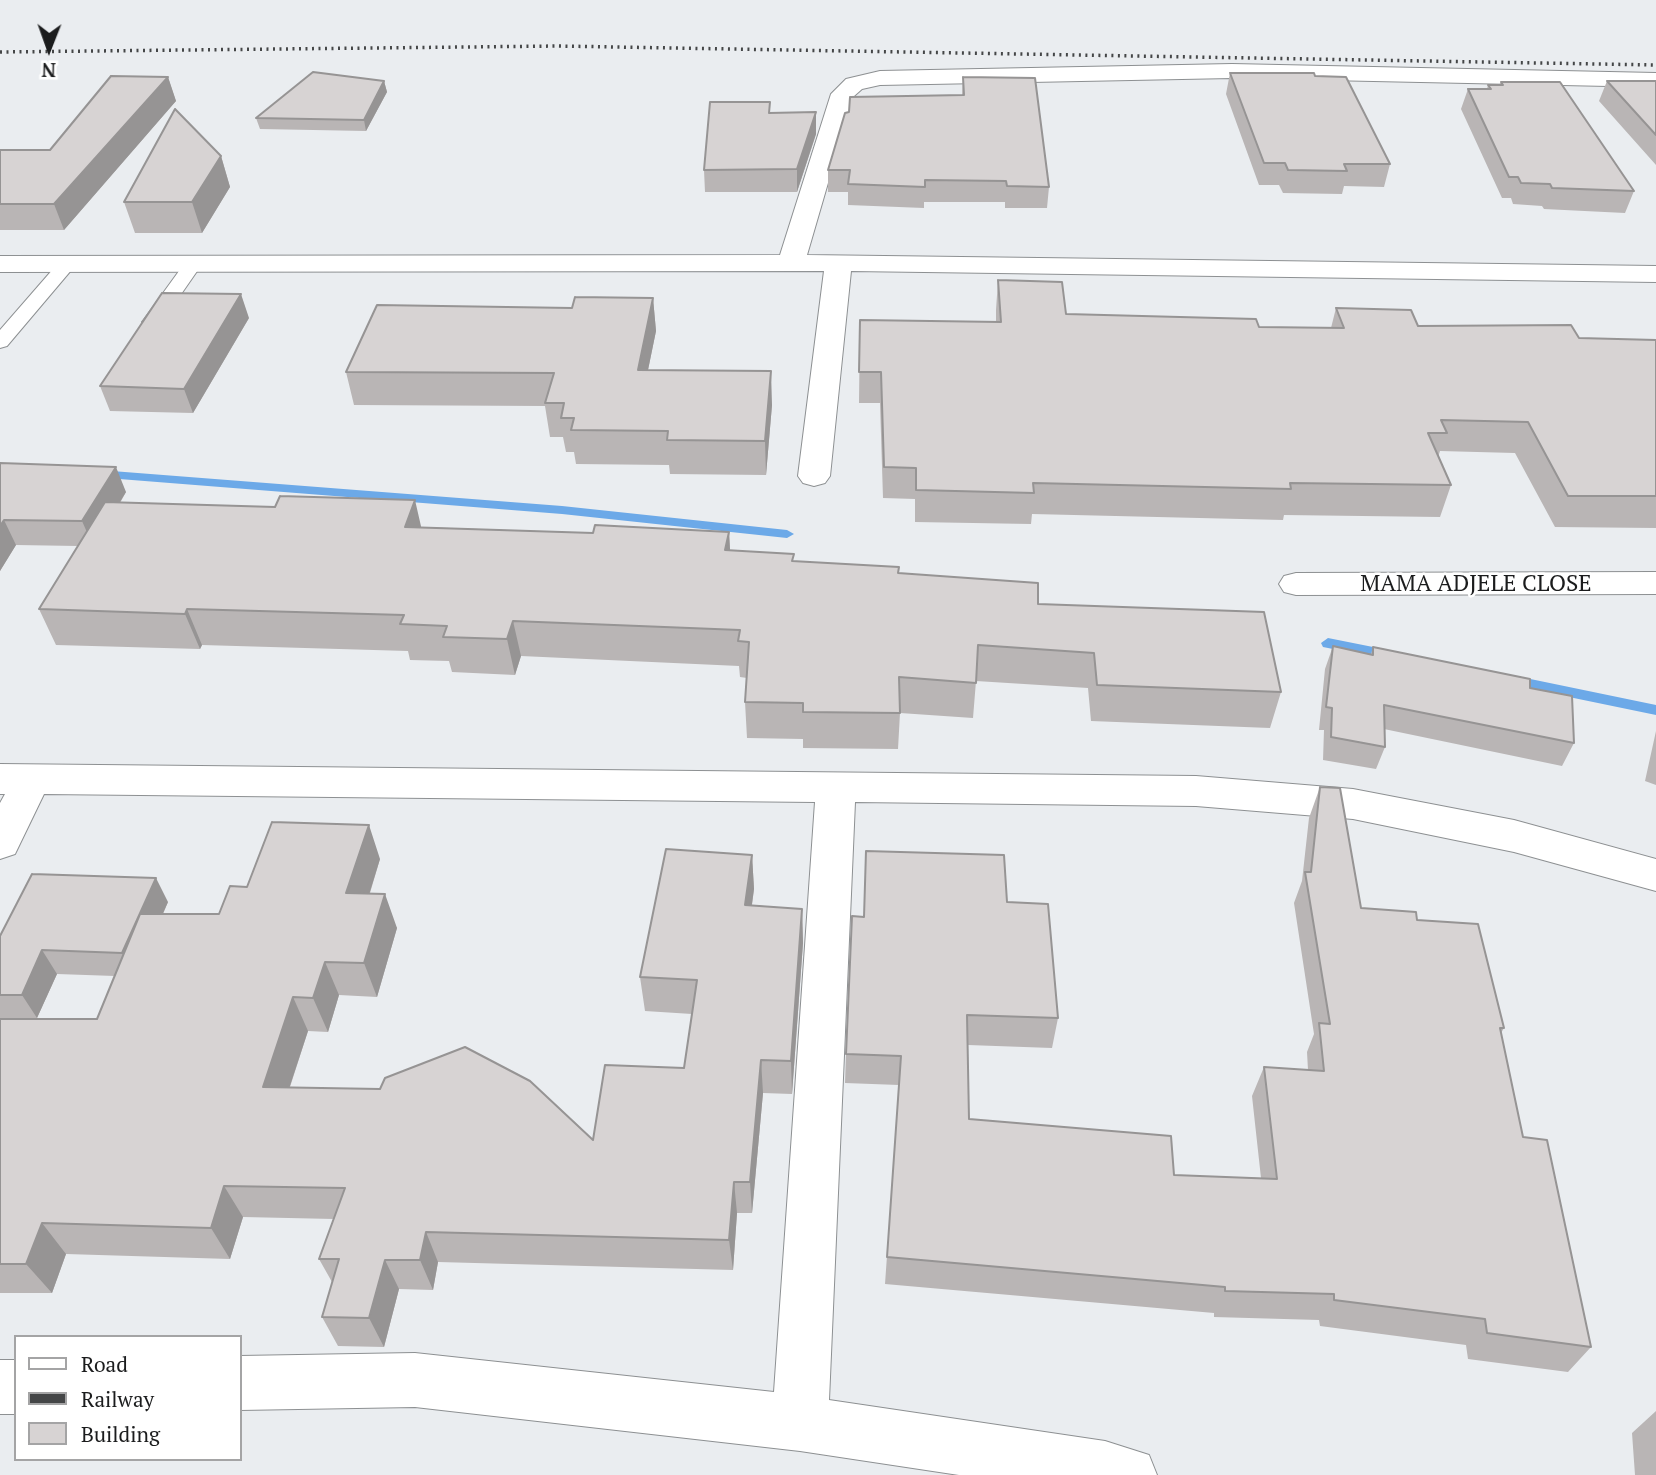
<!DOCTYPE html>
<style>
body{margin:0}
#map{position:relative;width:1656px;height:1475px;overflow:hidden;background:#eaedf0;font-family:"PT Serif",serif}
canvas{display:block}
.legend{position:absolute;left:14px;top:1335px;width:228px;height:126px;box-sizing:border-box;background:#fff;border:2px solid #a4a4a5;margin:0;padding:9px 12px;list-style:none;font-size:21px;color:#1b1c1d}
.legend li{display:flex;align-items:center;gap:14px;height:35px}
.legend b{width:35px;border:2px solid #a4a4a5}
.north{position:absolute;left:14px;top:14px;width:70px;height:70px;-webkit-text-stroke:5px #fff;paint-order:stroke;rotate:181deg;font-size:19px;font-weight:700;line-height:28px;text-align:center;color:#1b1c1d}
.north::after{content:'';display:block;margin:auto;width:24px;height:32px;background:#1b1c1d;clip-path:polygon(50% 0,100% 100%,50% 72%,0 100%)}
</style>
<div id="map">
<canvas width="1656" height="1475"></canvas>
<ul class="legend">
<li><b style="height:9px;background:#fff"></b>Road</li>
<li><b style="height:9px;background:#444647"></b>Railway</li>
<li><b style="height:19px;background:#d7d3d3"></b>Building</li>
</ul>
<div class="north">N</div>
</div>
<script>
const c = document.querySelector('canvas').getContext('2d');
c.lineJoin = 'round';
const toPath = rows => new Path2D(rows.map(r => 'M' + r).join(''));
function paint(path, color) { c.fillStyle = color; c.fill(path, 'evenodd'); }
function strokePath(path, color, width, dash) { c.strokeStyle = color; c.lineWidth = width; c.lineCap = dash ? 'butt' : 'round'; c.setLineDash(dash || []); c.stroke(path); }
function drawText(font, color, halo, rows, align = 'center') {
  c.font = font + ' "PT Serif",serif'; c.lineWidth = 5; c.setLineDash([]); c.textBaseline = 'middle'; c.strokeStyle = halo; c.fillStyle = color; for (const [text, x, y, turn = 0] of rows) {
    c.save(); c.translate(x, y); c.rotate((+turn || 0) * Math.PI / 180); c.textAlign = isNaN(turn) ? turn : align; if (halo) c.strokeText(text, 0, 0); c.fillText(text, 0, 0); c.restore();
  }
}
paint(toPath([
 [99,470,562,506,787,530,794,534,787,538,562,514,94,477,92,474,99,470],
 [1328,638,1393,651,1400,656,1393,661,1323,647,1321,643,1328,638],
 [1511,675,1656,705,1656,715,1506,684,1503,680,1506,676,1511,675]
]), '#6ca9e8');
const lane = toPath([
 [67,259,73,260,76,264,73,268,7,346,0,348,0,330,61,260,67,259],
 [193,259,202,264,159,326,145,326,142,322,145,318,187,260,193,259]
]);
const street = toPath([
 [1232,64,1656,73,1656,87,1232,78,880,85,862,89,853,97,807,255,1656,266,1656,282,851,271,830,476,825,483,814,486,803,483,798,476,824,271,0,272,0,256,780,255,831,94,846,79,880,71,1232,64],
 [1656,572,1656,594,1296,595,1284,592,1279,584,1284,576,1296,573,1656,572],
 [0,764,1196,776,1353,789,1514,820,1656,859,1656,891,1514,852,1353,819,1196,806,855,802,829,1400,1105,1441,1149,1455,1157,1475,959,1475,800,1451,415,1407,240,1410,240,1356,415,1353,774,1392,815,802,44,794,15,854,0,859,0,803,5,794,0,794,0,764],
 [0,1360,16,1360,16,1414,0,1414,0,1360]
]);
strokePath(lane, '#8d9092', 2);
strokePath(street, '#8d9092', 2);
paint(lane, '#fff');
paint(street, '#fff');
strokePath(toPath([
 [0,52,558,46,1656,65]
]), '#444647', 3.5, [2, 4.5]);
paint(toPath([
 [1230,73,1315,76,1390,164,1384,187,1344,186,1342,194,1283,193,1279,185,1259,185,1226,94],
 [168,77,176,101,64,230,0,230,0,150,50,150],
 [963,77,1049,187,1047,208,1005,208,1005,202,924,202,924,208,848,205,848,192,828,192,828,170,962,95],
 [384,81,387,92,366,131,260,129,256,118],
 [1607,81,1656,81,1656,165,1599,101],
 [1501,82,1634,191,1625,213,1544,209,1542,206,1513,204,1511,198,1502,198,1461,109,1468,89,1487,89,1488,85,1499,85],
 [770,113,816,134,797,192,705,192,704,170],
 [221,156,230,187,202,233,135,233,124,202],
 [998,280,1066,314,1259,327,1331,328,1336,308,1418,326,1579,338,1656,340,1656,528,1555,527,1515,453,1440,451,1438,457,1451,485,1440,517,1284,515,1283,520,1032,514,1031,524,915,522,915,499,883,498,880,403,859,403,860,320,996,322,996,310],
 [653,298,656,331,648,370,772,405,766,475,670,474,669,465,576,464,574,452,566,452,563,437,550,437,545,406,354,405,346,372,572,308],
 [249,318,193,413,110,411,100,386],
 [0,463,126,492,120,503,421,527,593,533,729,532,730,550,794,561,898,573,1038,604,1281,692,1270,728,1091,721,1088,688,976,681,973,718,900,713,898,749,803,748,803,739,747,738,745,702,747,678,740,677,739,666,521,656,515,675,452,672,449,661,410,660,408,651,202,645,200,649,56,645,39,609,78,546,16,545,0,571],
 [1333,646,1371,654,1373,647,1530,688,1574,743,1562,766,1384,729,1385,747,1376,769,1323,760,1324,730,1319,730,1325,669],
 [1656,731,1656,785,1645,781],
 [1320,787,1361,908,1417,920,1504,1028,1501,1033,1523,1137,1591,1347,1568,1372,1468,1359,1466,1345,1320,1326,1319,1320,1214,1317,1214,1313,885,1284,899,1085,845,1083,846,1054,1007,902,1058,1018,1052,1048,968,1045,969,1119,1174,1175,1261,1178,1252,1096,1264,1067,1308,1070,1307,1052,1314,1034,1294,903,1302,881,1309,818],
 [752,855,754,889,752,905,802,909,803,943,792,1094,763,1093,752,1213,737,1213,733,1270,438,1262,433,1290,399,1289,384,1347,338,1346,322,1317,332,1282,319,1259,334,1219,243,1217,230,1259,66,1254,52,1293,0,1293,0,1019,97,1019,115,976,57,974,37,1018,0,1018,0,936,168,902,163,914,219,914,247,887,380,859,370,893,397,928,377,997,339,995,328,1032,308,1031,290,1087,593,1140,684,1068,692,1014,645,1011,640,977],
 [1656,1411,1656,1475,1635,1475,1632,1433]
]), '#b9b5b5');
paint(toPath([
 [168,77,176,101,64,230,54,204],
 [384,81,387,92,366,131,364,120],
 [816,112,816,134,797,192,797,169],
 [221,156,230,187,202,233,192,202],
 [241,294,249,318,193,413,184,389],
 [653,298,656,331,641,404,638,370],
 [771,371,772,405,766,475,765,441],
 [116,467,126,492,93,546,82,521],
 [415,500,423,535,405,527],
 [4,520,16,545,0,571,0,526],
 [729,532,731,567,725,550],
 [187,609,202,645,200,649,185,614],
 [513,621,521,656,515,675,507,639],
 [369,825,380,859,359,927,346,893],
 [752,855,754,889,747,939,745,905],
 [156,878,168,902,135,976,122,953],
 [385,894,397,928,377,997,364,963],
 [802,909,803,943,792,1094,791,1061],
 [42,950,57,974,37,1018,22,995],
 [325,962,339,995,328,1032,313,998],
 [293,997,308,1031,279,1119,263,1087],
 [761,1060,763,1093,752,1213,750,1182],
 [734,1182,737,1213,733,1270,729,1240],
 [224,1186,243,1217,230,1259,211,1228],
 [42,1223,66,1254,52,1293,26,1264],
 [426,1232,438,1262,433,1290,420,1260],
 [385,1260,399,1289,384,1347,369,1318]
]), '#969494');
const building = toPath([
 [313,72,384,81,364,120,256,118,313,72],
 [1230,73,1314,73,1315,76,1346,77,1390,164,1344,164,1347,171,1288,170,1285,163,1264,163,1230,73],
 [111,76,168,77,54,204,0,204,0,150,50,150,111,76],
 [963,77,1035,78,1049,187,1007,186,1006,181,925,180,925,187,848,184,850,170,828,170,845,113,849,112,850,97,964,95,963,77],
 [1607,81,1656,81,1656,135,1607,81],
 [1501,82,1560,82,1634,191,1552,188,1550,184,1521,183,1518,177,1509,177,1468,89,1491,89,1488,85,1503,85,1501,82],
 [710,102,770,102,769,113,816,112,797,169,704,170,710,102],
 [175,109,221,156,192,202,124,202,175,109],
 [998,280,1062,282,1066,314,1256,319,1259,327,1344,328,1336,308,1411,310,1418,326,1571,325,1579,338,1656,340,1656,496,1568,496,1528,422,1441,420,1447,433,1428,433,1451,485,1290,483,1291,489,1033,483,1034,493,916,490,916,468,884,467,881,372,859,372,860,320,1001,322,998,280],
 [162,293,241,294,184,389,100,386,162,293],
 [575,297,653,298,638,370,771,371,765,441,667,440,668,431,571,430,574,418,561,418,564,403,545,403,554,373,346,372,377,305,572,308,575,297],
 [0,463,116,467,82,521,4,520,0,526,0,463],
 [280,496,415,500,405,527,593,533,595,525,729,532,725,550,794,554,792,561,899,567,898,573,1038,583,1038,604,1264,612,1281,692,1097,685,1094,653,978,645,976,683,899,677,900,713,803,712,803,703,745,702,749,642,738,641,740,630,513,621,507,639,443,637,447,626,400,624,404,615,187,609,185,614,39,609,105,502,275,507,280,496],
 [1333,646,1373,655,1373,647,1530,679,1530,688,1572,696,1574,743,1384,705,1385,747,1331,737,1332,708,1326,707,1333,646],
 [1320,787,1340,788,1361,908,1416,912,1417,920,1478,924,1504,1028,1500,1028,1523,1137,1547,1140,1591,1347,1487,1333,1485,1319,1334,1300,1334,1294,1225,1291,1225,1287,887,1257,901,1056,846,1054,852,916,864,917,866,851,1004,855,1007,902,1048,904,1058,1018,967,1015,969,1119,1171,1136,1174,1175,1277,1179,1264,1067,1324,1071,1319,1023,1330,1024,1305,872,1311,872,1320,787],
 [272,822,369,825,346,893,385,894,364,963,325,962,313,998,293,997,263,1087,380,1089,385,1078,465,1047,530,1081,593,1140,605,1065,684,1068,697,980,640,977,666,849,752,855,745,905,802,909,791,1061,761,1060,750,1182,734,1182,729,1240,426,1232,420,1260,385,1260,369,1318,322,1317,339,1259,319,1259,345,1188,224,1186,211,1228,42,1223,26,1264,0,1264,0,1019,97,1019,140,914,219,914,230,886,247,887,272,822],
 [32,874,156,878,122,953,42,950,22,995,0,995,0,936,32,874]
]);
paint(building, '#d7d3d3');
strokePath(building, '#969494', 2);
drawText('23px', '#1b1c1d', '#fff', [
 ["MAMA ADJELE CLOSE",1476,584]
]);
</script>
